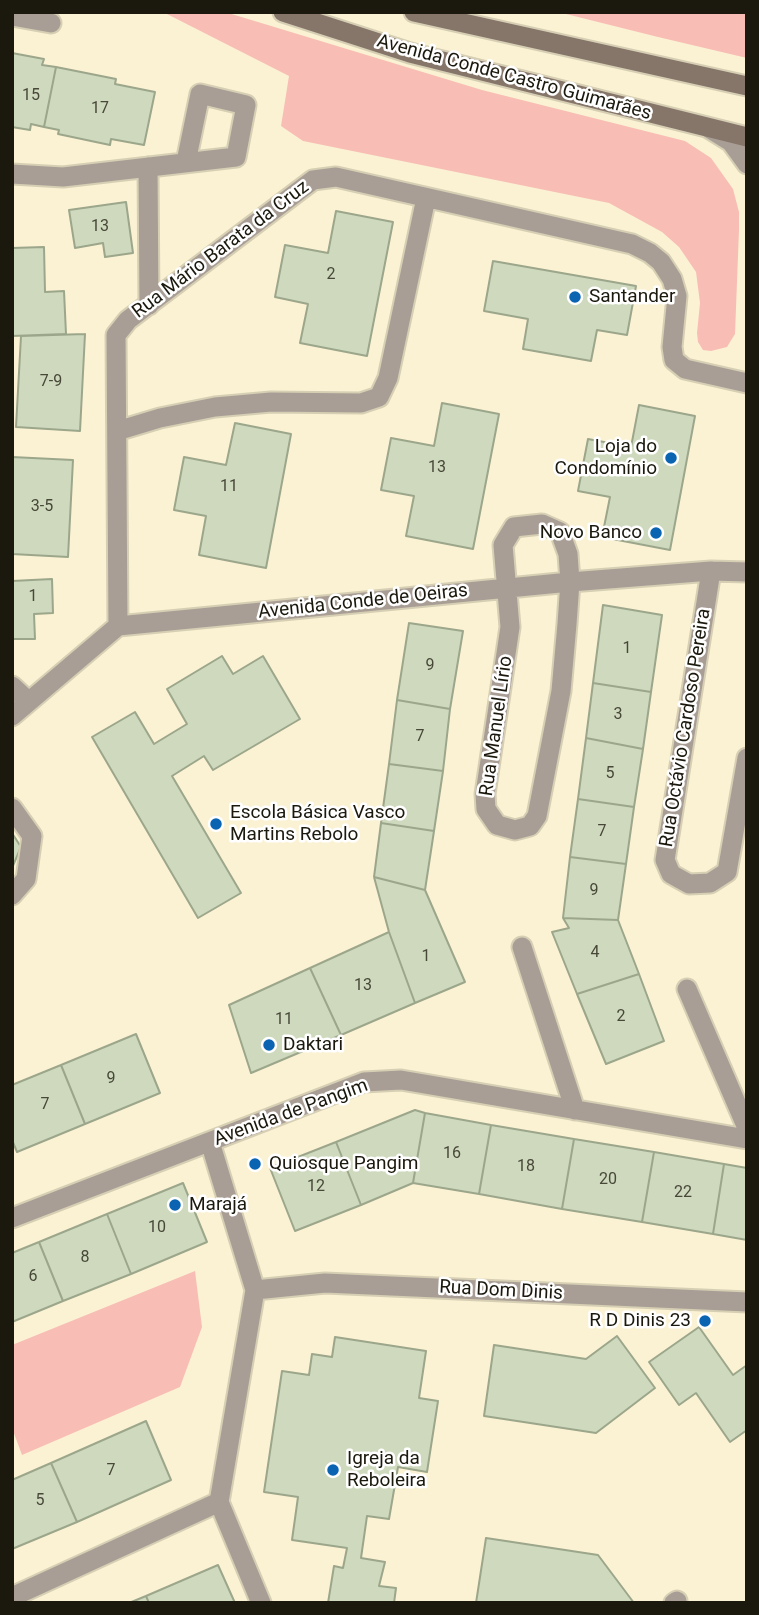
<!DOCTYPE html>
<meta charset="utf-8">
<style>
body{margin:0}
#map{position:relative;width:759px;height:1615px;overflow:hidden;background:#fbf2d4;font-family:Roboto,sans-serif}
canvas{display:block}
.frame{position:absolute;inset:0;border:14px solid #1b180d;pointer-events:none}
</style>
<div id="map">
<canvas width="759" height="1615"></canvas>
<div class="frame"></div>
</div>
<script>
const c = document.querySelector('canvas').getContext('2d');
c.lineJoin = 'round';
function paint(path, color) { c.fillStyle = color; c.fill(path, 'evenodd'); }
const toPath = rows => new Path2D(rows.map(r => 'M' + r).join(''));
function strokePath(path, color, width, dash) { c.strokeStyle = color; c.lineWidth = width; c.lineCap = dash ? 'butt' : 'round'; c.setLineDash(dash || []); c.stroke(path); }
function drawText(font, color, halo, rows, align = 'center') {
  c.font = font + ' Roboto,sans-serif'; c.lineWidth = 5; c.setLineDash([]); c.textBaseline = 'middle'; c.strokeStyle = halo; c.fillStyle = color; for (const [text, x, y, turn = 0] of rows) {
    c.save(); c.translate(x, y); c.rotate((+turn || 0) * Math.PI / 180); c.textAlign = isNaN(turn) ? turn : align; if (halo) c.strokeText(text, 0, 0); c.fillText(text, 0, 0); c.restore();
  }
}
paint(toPath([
 [163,12,225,12,482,90,685,141,711,158,733,189,739,212,739,230,735,334,730,342,727,347,711,351,703,350,698,342,697,333,700,303,696,272,679,247,662,232,609,203,303,141,281,126,289,76],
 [558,12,747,12,747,58,658,37],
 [195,1271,202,1327,180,1387,22,1455,12,1428,12,1345]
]), '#f8beb5');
const building = toPath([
 [12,53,44,59,42,65,56,67,44,127,31,124,30,130,12,127,12,53],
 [56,67,116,79,115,84,155,92,144,145,111,139,110,145,58,134,59,130,44,127,56,67],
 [126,202,133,253,105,257,103,243,75,248,69,210,126,202],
 [336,211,393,222,367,356,300,343,308,304,275,297,285,245,328,253,336,211],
 [44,247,45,292,64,291,66,334,12,336,12,248,44,247],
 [493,261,636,286,627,335,597,330,591,361,523,349,528,319,484,311,493,261],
 [85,334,80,431,16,427,21,336,85,334],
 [442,403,499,414,473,549,406,536,414,496,381,490,391,438,434,446,442,403],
 [639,405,695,416,670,550,602,537,610,497,578,491,588,439,631,447,639,405],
 [235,423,291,434,266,568,199,555,206,516,174,510,184,457,226,465,235,423],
 [12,457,73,460,68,557,12,554,12,457],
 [52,579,53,613,34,614,35,639,12,639,12,581,52,579],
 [603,605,662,615,651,692,593,683,603,605],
 [409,623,463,631,450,709,397,700,409,623],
 [222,656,233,674,263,656,300,719,213,770,204,756,172,776,241,893,198,918,92,737,135,712,154,744,187,724,167,689,222,656],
 [593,683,651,692,643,749,586,738,593,683],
 [397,700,450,709,443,771,389,764,397,700],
 [586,738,643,749,634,807,578,799,586,738],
 [389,764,443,771,434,831,381,823,389,764],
 [578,799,634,807,626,864,570,857,578,799],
 [381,823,434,831,425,890,374,877,381,823],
 [12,833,21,847,12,868,12,833],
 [570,857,626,864,618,920,563,918,570,857],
 [374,877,425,890,465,982,415,1003,389,932,374,877],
 [563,918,618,920,639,974,577,994,552,932,569,928,563,918],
 [389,932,415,1003,341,1035,310,968,389,932],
 [310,968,341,1035,251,1073,229,1005,310,968],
 [639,974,664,1041,606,1064,577,994,639,974],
 [136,1034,160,1093,85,1124,61,1065,136,1034],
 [61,1065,85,1124,17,1152,12,1140,12,1085,61,1065],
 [415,1110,425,1113,413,1183,361,1205,336,1142,415,1110],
 [425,1113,491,1125,479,1194,413,1183,425,1113],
 [491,1125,574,1139,562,1209,479,1194,491,1125],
 [574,1139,654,1152,642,1222,562,1209,574,1139],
 [336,1142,361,1205,295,1231,270,1168,336,1142],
 [654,1152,724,1164,713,1234,642,1222,654,1152],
 [724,1164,747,1168,747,1240,713,1234,724,1164],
 [183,1183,207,1242,131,1274,107,1214,183,1183],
 [107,1214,131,1274,63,1301,39,1242,107,1214],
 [39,1242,63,1301,12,1322,12,1253,39,1242],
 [699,1327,733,1375,747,1365,747,1430,730,1442,696,1393,679,1405,649,1362,699,1327],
 [617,1336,655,1388,596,1433,484,1416,494,1345,586,1359,617,1336],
 [335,1337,426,1351,419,1398,438,1401,427,1472,398,1467,389,1519,367,1516,361,1558,385,1562,379,1586,396,1588,394,1603,328,1603,334,1566,343,1568,347,1548,292,1540,298,1497,264,1492,282,1371,309,1375,312,1354,332,1357,335,1337],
 [146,1421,171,1480,77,1522,51,1463,146,1421],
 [51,1463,77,1522,12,1549,12,1480,51,1463],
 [486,1538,598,1555,634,1603,476,1603,486,1538],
 [218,1565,235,1603,149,1603,146,1596,218,1565],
 [146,1596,149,1603,129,1603,146,1596]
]);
paint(building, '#ced9bd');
strokePath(building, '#9ca68b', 2);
const minor = toPath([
 [12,16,51,23],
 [710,129,731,142,747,164],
 [148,167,149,305],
 [12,174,63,177,236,157,246,105,200,94,186,162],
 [117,431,160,418,215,407,271,402,361,403,379,397,388,378,426,198],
 [542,524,560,532,568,554,570,582,567,624,561,691,537,816,530,826,515,830,497,825,486,809,485,794,510,627,503,545,514,527,542,524],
 [711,571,665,860,671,874,689,884,710,883,727,872,747,758],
 [118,626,116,335,128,320,313,180,336,177,632,244,650,253,661,262,672,279,677,296,672,347,674,360,685,369,747,383],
 [12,686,28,701],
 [12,716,118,626,570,582,711,571,747,572],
 [12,808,32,836,26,879,12,895],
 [522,947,575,1110],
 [687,989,747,1128],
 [210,1142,255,1290,219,1502],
 [12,1218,364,1082,401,1080,747,1139],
 [255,1290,325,1283,747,1302],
 [219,1502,261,1603],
 [12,1597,219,1502],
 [674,1603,677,1601]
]);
const secondary = toPath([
 [283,12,410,53,747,137],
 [414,12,747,86]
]);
strokePath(minor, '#d7cfb4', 23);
strokePath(secondary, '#d7cfb4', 23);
strokePath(minor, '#a99e95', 19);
strokePath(secondary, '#86766a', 19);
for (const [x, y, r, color] of [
 [575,297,7,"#0b64b2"],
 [671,458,7,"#0b64b2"],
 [656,533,7,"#0b64b2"],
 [216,824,7,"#0b64b2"],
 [269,1045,7,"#0b64b2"],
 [255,1164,7,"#0b64b2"],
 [175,1205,7,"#0b64b2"],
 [705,1321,7,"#0b64b2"],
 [333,1470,7,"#0b64b2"]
]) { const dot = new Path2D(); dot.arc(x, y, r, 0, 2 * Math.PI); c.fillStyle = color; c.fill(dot); strokePath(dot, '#fff', 2.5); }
drawText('16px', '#484839', null, [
 ["15",31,96],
 ["17",100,109],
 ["13",100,227],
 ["2",331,275],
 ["7-9",51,382],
 ["13",437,468],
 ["11",229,487],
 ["3-5",42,507],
 ["1",33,597],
 ["1",627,649],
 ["9",430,666],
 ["3",618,715],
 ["7",420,737],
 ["5",610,774],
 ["7",602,832],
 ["9",594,891],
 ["4",595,953],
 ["1",426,957],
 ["13",363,986],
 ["2",621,1017],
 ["11",284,1020],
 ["9",111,1079],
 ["7",45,1105],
 ["16",452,1154],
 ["18",526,1167],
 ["20",608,1180],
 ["12",316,1187],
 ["22",683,1193],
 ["10",157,1228],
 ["8",85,1258],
 ["6",33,1277],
 ["7",111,1471],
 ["5",40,1501]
]);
drawText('19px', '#1b180d', '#fff', [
 ["Avenida Conde Castro Guimarães",514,78,15],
 ["Rua Mário Barata da Cruz",221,250,-37],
 ["Avenida Conde de Oeiras",363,602,-6],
 ["Rua Manuel Lírio",497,726,-82],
 ["Rua Octávio Cardoso Pereira",686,728,-81],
 ["Avenida de Pangim",291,1113,-20],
 ["Rua Dom Dinis",501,1291,3]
]);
drawText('19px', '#1b180d', '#fff', [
 ["Santander",589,297],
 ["Loja do",657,447,"right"],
 ["Condomínio",657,469,"right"],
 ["Novo Banco",642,533,"right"],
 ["Escola Básica Vasco",230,813],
 ["Martins Rebolo",230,835],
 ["Daktari",283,1045],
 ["Quiosque Pangim",269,1164],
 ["Marajá",189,1205],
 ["R D Dinis 23",691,1321,"right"],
 ["Igreja da",347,1459],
 ["Reboleira",347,1481]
], 'left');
</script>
